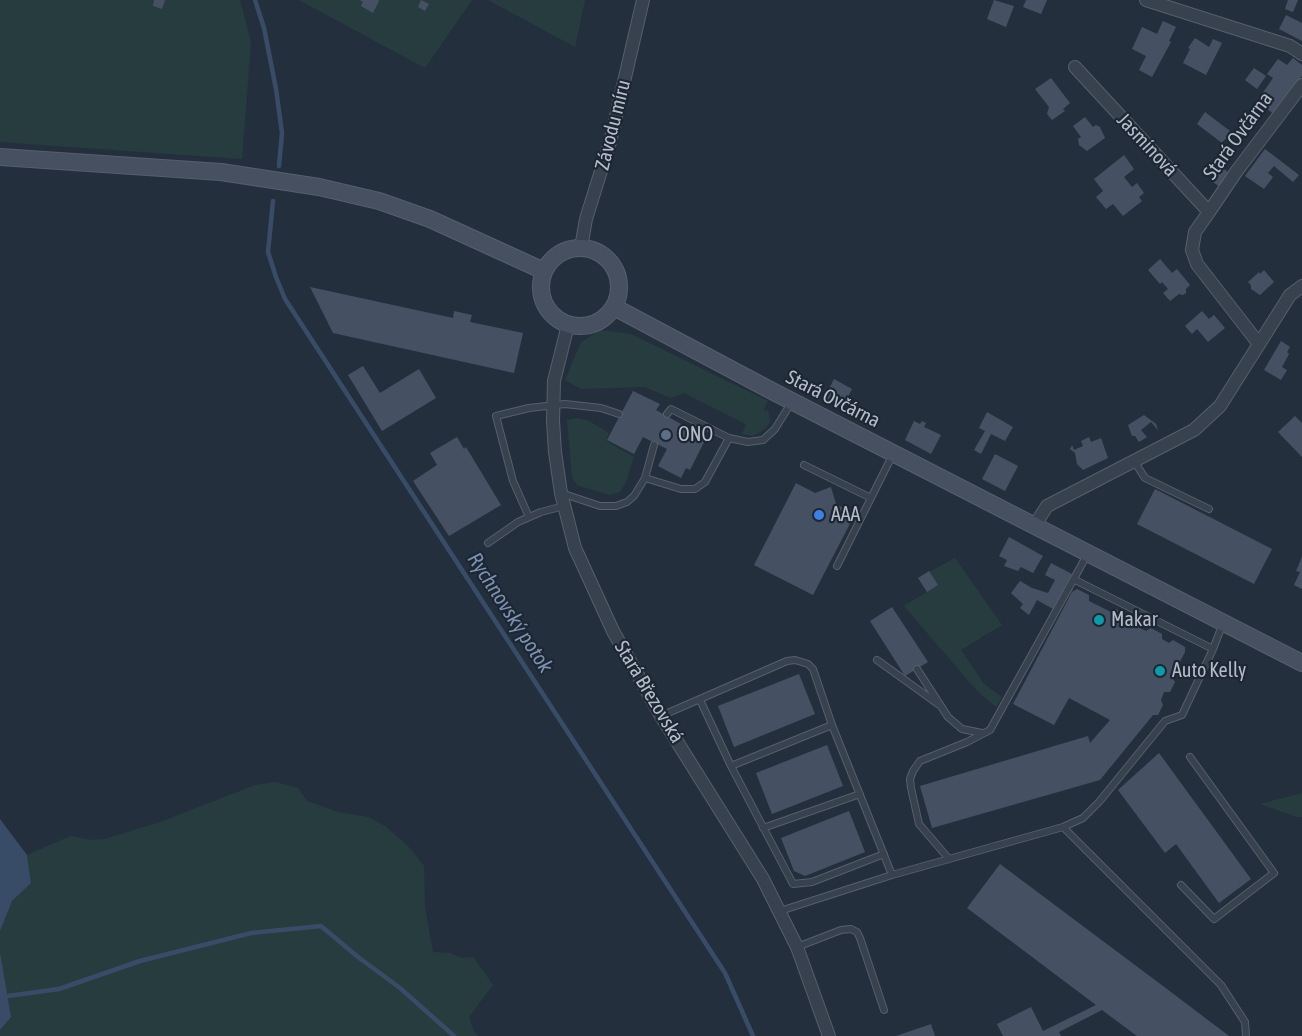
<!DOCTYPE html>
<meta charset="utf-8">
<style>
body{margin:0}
canvas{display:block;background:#242f3e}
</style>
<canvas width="1302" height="1036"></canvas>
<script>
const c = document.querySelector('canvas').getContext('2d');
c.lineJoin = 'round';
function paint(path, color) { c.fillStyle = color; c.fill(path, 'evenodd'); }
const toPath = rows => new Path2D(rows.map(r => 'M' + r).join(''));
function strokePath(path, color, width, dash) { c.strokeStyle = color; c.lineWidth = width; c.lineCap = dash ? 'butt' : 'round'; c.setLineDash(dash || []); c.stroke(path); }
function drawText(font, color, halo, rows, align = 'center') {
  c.font = font + ' "Asap Condensed",sans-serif'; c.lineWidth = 4.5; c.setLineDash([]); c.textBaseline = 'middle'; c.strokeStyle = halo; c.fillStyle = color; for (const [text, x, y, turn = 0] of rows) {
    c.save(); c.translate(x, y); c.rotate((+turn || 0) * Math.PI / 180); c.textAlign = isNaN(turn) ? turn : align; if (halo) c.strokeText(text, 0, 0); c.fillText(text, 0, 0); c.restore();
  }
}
paint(toPath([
 [0,0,240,0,251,42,242,159,0,142],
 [299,0,472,0,425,68],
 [488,0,585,0,575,47],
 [600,330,631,334,768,401,763,411,768,410,770,422,766,428,757,434,752,436,742,434,746,424,684,393,670,398,645,387,581,389,565,380,581,342],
 [577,418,589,421,609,433,606,441,634,457,626,482,620,492,610,495,599,492,577,485,572,477,567,420],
 [955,558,1002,625,961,650,984,684,1002,697,996,707,978,692,904,606,927,592,918,578],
 [275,782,298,788,307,801,338,812,368,817,385,826,409,847,424,866,425,907,433,952,450,953,461,958,473,957,493,985,469,1017,473,1030,478,1036,0,1036,0,1030,11,1017,0,952,0,931,12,901,31,883,27,855,71,836,91,840,105,839,163,821,255,785],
 [1302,793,1302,817,1297,817,1260,804]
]), '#263c3f');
paint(toPath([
 [0,819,27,855,31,883,12,901,0,931],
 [0,952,11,1017,0,1030]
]), '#394c67');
strokePath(toPath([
 [255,0,264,28,276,89,282,133,279,166],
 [273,201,268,252,276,277,285,299,725,973,753,1036],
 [0,997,59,989,140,961,251,933,321,926,358,957,400,988,454,1036]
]), '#394c67', 4.5);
paint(toPath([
 [154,0,165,0,162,9,153,6],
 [360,0,378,0,379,1,373,13,361,6,363,2],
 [421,0,429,4,425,11,418,7],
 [994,0,1014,6,1006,27,987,19],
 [1026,0,1047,0,1041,14,1023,7],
 [1288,0,1298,0,1293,12,1285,9],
 [1286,15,1302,23,1302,41,1279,29],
 [1163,21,1176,27,1169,41,1171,42,1152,77,1139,70,1146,56,1132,49,1142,27,1157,34],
 [1195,38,1209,47,1213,39,1222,43,1206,75,1183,63,1190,49,1188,48],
 [1293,58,1302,65,1302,76,1274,114,1260,104,1265,96,1262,94,1273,78,1267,74,1278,59,1287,65],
 [1254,68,1266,76,1257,89,1245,80],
 [1051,78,1070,103,1063,109,1065,111,1052,120,1047,114,1049,107,1035,89],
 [1205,112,1230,131,1228,134,1231,137,1228,141,1225,139,1222,143,1197,124],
 [1085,117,1093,127,1096,125,1100,127,1105,138,1087,151,1079,145,1078,139,1081,137,1073,126],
 [1265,149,1299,175,1293,182,1274,166,1268,173,1273,177,1264,189,1245,176],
 [1124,155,1134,169,1124,177,1132,187,1137,183,1144,193,1139,197,1142,201,1123,216,1113,204,1106,209,1096,197,1103,191,1094,179],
 [1217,163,1230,174,1220,187,1210,180,1213,175,1210,172],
 [1160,259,1172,273,1177,269,1190,285,1186,289,1186,293,1183,295,1179,294,1170,301,1163,293,1168,289,1162,282,1160,284,1148,270],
 [1264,270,1274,282,1260,295,1251,289,1251,285,1248,282,1259,272,1260,274],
 [310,287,453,318,454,311,472,315,470,322,523,333,514,373,333,333],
 [1202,311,1209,319,1214,315,1225,328,1208,342,1197,329,1192,334,1185,326],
 [1281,341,1290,347,1287,352,1289,354,1282,367,1287,370,1281,380,1264,370],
 [363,366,380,393,419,369,436,398,382,431,348,375],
 [834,379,852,389,842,408,824,399],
 [633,391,660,404,656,410,706,438,690,470,686,468,681,478,658,466,667,449,643,437,634,454,607,440],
 [987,412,1013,427,1005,441,991,434,981,454,974,450,985,431,979,428],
 [1144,415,1156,424,1158,430,1151,422,1141,430,1147,437,1139,442,1135,436,1132,436,1128,425],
 [1295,416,1302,423,1302,457,1278,432],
 [914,421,920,424,922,421,926,423,924,427,941,435,931,454,905,440],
 [457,437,464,449,466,447,501,505,449,536,413,481,437,465,430,453],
 [1089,437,1091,442,1101,438,1108,458,1083,470,1077,464,1075,453,1070,449,1072,445,1074,450,1083,446,1081,441],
 [995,454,1018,466,1005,491,982,479],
 [796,483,815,493,831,487,836,504,855,514,813,595,754,565],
 [1155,489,1272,549,1254,584,1137,524],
 [1009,537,1043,556,1033,573,1021,567,1018,571,1004,566,1007,560,999,556],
 [1302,557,1302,589,1294,585,1300,572,1296,571],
 [1051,563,1072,574,1053,609,1037,600,1029,615,1020,608,1023,604,1011,593,1020,581,1032,588,1048,593,1055,580,1045,575],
 [929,571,938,585,927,592,918,578],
 [1077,589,1089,595,1089,601,1111,612,1116,609,1130,617,1131,623,1146,631,1151,628,1162,634,1162,639,1169,643,1173,640,1185,647,1185,652,1172,677,1175,682,1170,692,1164,692,1161,700,1163,705,1158,715,1153,715,1100,780,932,828,920,786,1088,736,1090,743,1110,720,1069,698,1054,725,1013,704,1072,592],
 [892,607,928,662,905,676,870,621],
 [799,674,815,714,734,747,718,706],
 [827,745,843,786,772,814,756,773],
 [1159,753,1251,879,1219,903,1176,844,1165,853,1118,790],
 [849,811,865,852,805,876,794,871,781,838],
 [1000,864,1163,986,1229,1036,1137,1036,1102,1010,1059,1032,1061,1036,1003,1036,997,1024,1031,1007,1043,1031,1096,1005,967,908],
 [931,1024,935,1036,896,1036]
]), '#455162');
const service = toPath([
 [667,414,671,409,729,438,748,442,763,440,775,429,791,403],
 [1134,461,1145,478,1209,509],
 [804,465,871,498],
 [645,478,681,489,695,489,705,482,729,438],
 [561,493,600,506,616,506,627,502,634,496,645,478,654,445],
 [529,517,513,481,496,416,529,408,565,404,601,408,619,414],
 [488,543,518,522,541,512,564,506],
 [837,566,893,454],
 [1075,580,1213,649],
 [877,660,938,704],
 [917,669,948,717,962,729,982,733],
 [700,700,731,766,793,884,812,882,884,854],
 [661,716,787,661,795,660,808,664,813,669,832,725,892,875],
 [731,766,832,725],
 [1063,827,1221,985,1245,1022,1246,1036],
 [763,828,860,794],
 [949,859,919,824,911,788,910,779,913,771,920,761,967,742,990,730,1087,555],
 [1181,885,1214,919,1274,873,1190,757],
 [780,911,892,875,1063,827,1083,818,1099,802,1165,721,1182,715,1213,649,1223,623],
 [797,947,841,930,851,929,857,932,860,938,884,1010]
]);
const minor = toPath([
 [1146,0,1290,46,1302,54],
 [1075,67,1209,212,1195,232,1192,250,1197,264,1259,344],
 [1209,212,1236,172,1302,85],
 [581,248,586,219,610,142,643,0],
 [568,325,554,381,553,421,555,452,561,493,575,548,613,631,661,716,763,879,797,947,829,1036],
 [1035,525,1047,506,1194,430,1220,406,1290,295,1302,286]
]);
const secondary = toPath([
 [0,157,221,172,319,187,379,201,430,219,544,271],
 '541 287a39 39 0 1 1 78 0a39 39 0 1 1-78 0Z',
 [614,307,772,391,1302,663]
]);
strokePath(service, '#565f6c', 8);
strokePath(minor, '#565f6c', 14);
strokePath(secondary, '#565f6c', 18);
strokePath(service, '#38414e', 6);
strokePath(minor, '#38414e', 12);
strokePath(secondary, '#465061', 16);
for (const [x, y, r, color] of [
 [666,435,6,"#5c6f8a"],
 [819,515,6,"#3f7fe0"],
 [1099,620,6,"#0f9aa8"],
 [1160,671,6,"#0f9aa8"]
]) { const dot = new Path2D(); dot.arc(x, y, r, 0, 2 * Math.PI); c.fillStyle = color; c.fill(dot); strokePath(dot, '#1d2633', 2); }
drawText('20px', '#b4bcc9', '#1d2633', [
 ["Závodu míru",613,125,-76],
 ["Stará Ovčárna",1238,136,-54],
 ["Jasmínová",1147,145,47],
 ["Stará Ovčárna",833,399,27],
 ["Stará Březovská",649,692,59]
]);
drawText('20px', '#b4bcc9', '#1d2633', [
 ["ONO",678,435],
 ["AAA",831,515],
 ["Makar",1111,620],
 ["Auto Kelly",1172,671]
], 'left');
drawText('italic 21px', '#7c92b1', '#1d2633', [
 ["Rychnovský potok",510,613,57]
]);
</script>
